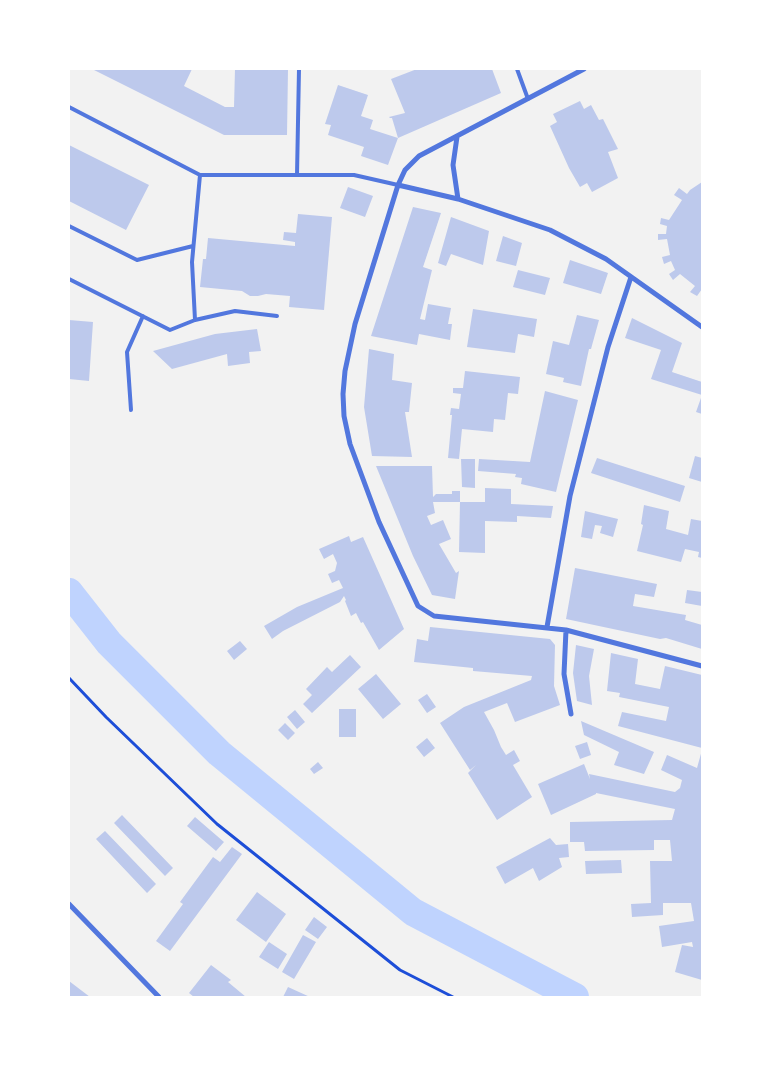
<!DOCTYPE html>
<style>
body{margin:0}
#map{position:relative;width:771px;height:1066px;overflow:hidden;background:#f2f2f2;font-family:"IBM Plex Sans",sans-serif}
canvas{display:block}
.frame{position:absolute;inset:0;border:70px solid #fff;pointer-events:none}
</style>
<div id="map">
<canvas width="771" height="1066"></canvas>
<div class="frame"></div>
</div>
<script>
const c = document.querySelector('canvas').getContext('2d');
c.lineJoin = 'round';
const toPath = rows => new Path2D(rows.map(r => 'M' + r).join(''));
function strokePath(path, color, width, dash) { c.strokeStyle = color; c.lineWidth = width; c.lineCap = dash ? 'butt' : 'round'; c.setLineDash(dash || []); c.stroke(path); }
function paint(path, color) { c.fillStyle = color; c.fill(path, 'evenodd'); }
strokePath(toPath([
 [69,592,109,643,219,753,413,912,575,997]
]), '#bfd3fe', 28);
paint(toPath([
 [92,69,192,69,184,86,225,107,234,107,235,69,288,69,287,135,224,135],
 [417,69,492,69,501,93,398,138,388,165,361,156,364,147,328,135,331,125,325,124,338,85,368,95,361,116,373,120,370,129,398,138,392,118,390,118,389,117,405,113,391,79],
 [580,101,584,109,591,105,599,120,603,119,618,149,608,152,618,178,592,192,587,183,580,187,569,168,550,126,557,122,553,114],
 [69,145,149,185,126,230,69,201],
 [702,182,702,289,697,296,690,292,695,286,680,274,673,280,669,274,675,270,671,261,664,264,662,257,670,255,667,239,658,240,658,234,666,234,667,226,660,224,661,218,669,220,682,200,674,195,679,188,687,194,690,190],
 [348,187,373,196,365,217,340,208],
 [413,207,441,213,423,267,432,270,420,319,425,320,428,304,451,308,448,324,452,324,450,340,419,334,417,345,371,336],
 [298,214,332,217,324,310,289,307,290,296,266,294,258,296,250,296,242,291,200,287,203,259,206,259,208,238,295,246,295,242,283,240,284,232,296,233],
 [451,217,489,231,483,265,451,254,446,266,438,263],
 [503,236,522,243,516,266,496,261],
 [570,260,608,273,601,294,563,283],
 [518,270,550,278,545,295,513,287],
 [473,309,537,319,534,337,518,334,515,353,467,347],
 [577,315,599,320,591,349,589,349,581,386,563,382,564,378,546,374,553,341,569,345],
 [632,318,682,343,672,372,702,382,702,414,696,412,702,395,651,379,661,350,625,338],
 [69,320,93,322,89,381,69,379],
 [257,329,261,351,249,352,250,363,228,366,227,354,172,369,153,351,215,334],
 [369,349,394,354,392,380,412,383,409,412,405,412,412,457,372,456,364,407],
 [465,371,520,377,518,394,508,393,505,420,494,419,493,432,462,429,459,459,448,458,452,415,450,415,451,408,459,409,461,394,453,393,453,388,463,388],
 [545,391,578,400,556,492,521,484,522,478,515,477,516,474,478,471,479,459,530,462],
 [695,456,702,458,702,482,689,478],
 [597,458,685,486,680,502,591,473],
 [461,459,475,459,475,488,462,487],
 [376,466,432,466,433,497,436,494,452,494,452,491,460,491,460,502,485,502,485,488,511,489,511,504,553,506,551,518,517,516,517,522,485,521,485,553,459,552,460,502,433,502,435,513,427,516,431,525,443,520,451,539,439,544,456,573,459,571,455,599,432,595,413,556],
 [644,505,669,511,666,529,688,535,691,519,702,521,702,558,698,557,699,552,685,549,681,562,637,551,643,525,641,524],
 [585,511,618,519,613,537,600,533,602,526,595,525,592,539,581,537],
 [349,536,351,542,363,537,404,629,379,650,363,622,361,623,356,613,351,616,345,601,346,600,344,596,340,602,283,631,272,639,264,626,297,607,343,588,339,580,332,583,328,574,335,571,337,563,333,554,324,559,319,549],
 [575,568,657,584,654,597,635,594,633,606,686,615,685,620,702,625,702,649,666,638,660,639,566,619],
 [687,590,702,592,702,606,685,603],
 [430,627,550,639,555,645,554,686,560,705,515,722,507,703,484,712,494,730,501,747,506,755,514,750,520,761,513,765,532,797,497,820,468,773,476,765,470,770,440,723,464,707,531,680,532,676,473,671,473,668,414,662,417,639,428,641],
 [240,641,247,649,234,660,227,651],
 [576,645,594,649,589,676,592,705,577,701,573,673],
 [611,653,638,659,635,684,660,689,665,666,702,675,702,748,618,726,622,712,666,721,669,707,619,697,620,693,607,691],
 [350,655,361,667,312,713,303,704,312,695,306,689,327,667,332,672],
 [376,674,401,704,383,719,358,689],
 [427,694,436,707,427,713,418,700],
 [339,709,356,709,356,737,339,737],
 [295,710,305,722,297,729,287,717],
 [581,721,654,752,644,774,614,765,619,752,584,735],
 [285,723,295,733,288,740,278,730],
 [427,738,435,748,424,757,416,747],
 [587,742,591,755,580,759,575,746],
 [702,750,702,980,675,972,682,945,693,947,692,942,662,947,659,926,694,921,691,903,663,903,663,915,632,917,631,904,651,903,650,861,672,861,670,840,654,840,654,850,585,851,584,842,570,842,570,822,672,820,675,809,596,793,596,794,551,815,538,784,584,764,590,779,589,774,675,792,680,788,682,780,661,770,667,755,697,768],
 [318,762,323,768,314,774,310,769],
 [122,815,173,868,165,876,114,823],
 [195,817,224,842,216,851,187,826],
 [105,831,156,884,147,893,96,839],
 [550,838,556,845,568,844,569,857,559,858,562,867,539,881,533,868,505,884,496,867],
 [232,847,242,854,170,951,156,941,183,904,180,902,213,857,220,862],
 [621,860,622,873,586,874,585,861],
 [257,892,286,914,266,942,236,920],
 [314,917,327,927,318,939,305,930],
 [303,935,316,942,294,979,282,972],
 [269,942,287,954,278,969,259,957],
 [211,965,231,980,228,982,246,997,194,997,189,993],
 [69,981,90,997,69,997],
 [288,987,310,997,283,997]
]), '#bdc9ec');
strokePath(toPath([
 [69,678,106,717,217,824,400,970,453,997]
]), '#1d4ed8', 3);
strokePath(toPath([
 [517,69,528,99],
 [69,107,200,175,354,175,398,185],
 [297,175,299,69],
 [69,226,137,260,193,246],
 [69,279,170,330,195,320,235,311,277,316],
 [195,320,192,262,200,175],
 [131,410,127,352,143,316]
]), '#5277de', 4);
strokePath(toPath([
 [584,69,419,156,405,170,398,185,355,324,345,371,343,394,344,416,350,444,379,522,418,606,434,616,566,630,702,666],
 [457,137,453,165,458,199],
 [398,185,458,199,550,230,606,259,702,327],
 [547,627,570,496,608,347,631,277],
 [566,630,564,674,571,714],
 [69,904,159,997]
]), '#5277de', 5);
</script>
